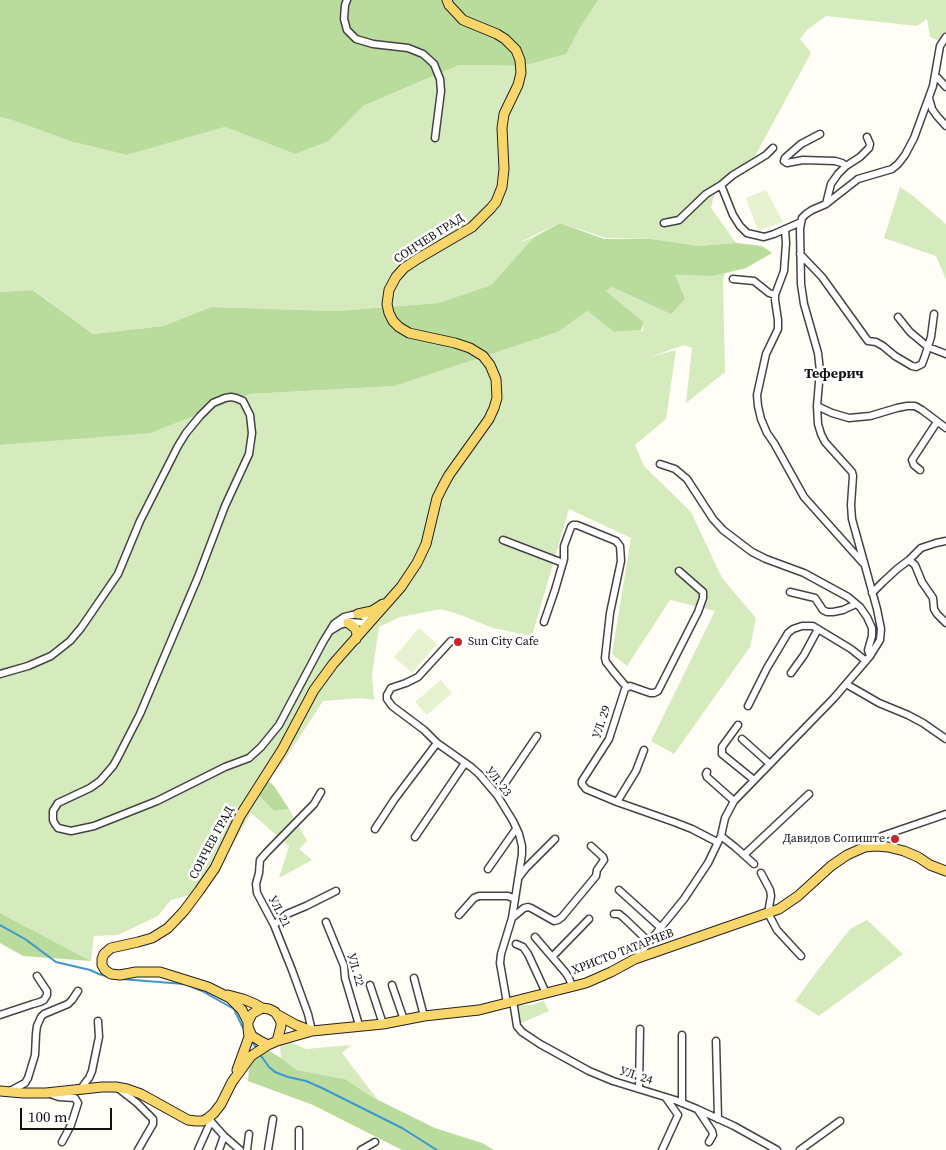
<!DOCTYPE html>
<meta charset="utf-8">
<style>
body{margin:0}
#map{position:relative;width:946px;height:1150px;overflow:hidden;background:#fffdf5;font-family:"Source Serif 4",serif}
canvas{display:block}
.scale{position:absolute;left:20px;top:1108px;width:92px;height:22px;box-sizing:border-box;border:2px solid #111;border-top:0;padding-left:6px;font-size:15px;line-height:18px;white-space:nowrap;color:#111;-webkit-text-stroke:4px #fff;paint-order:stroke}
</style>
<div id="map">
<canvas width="946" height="1150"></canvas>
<div class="scale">100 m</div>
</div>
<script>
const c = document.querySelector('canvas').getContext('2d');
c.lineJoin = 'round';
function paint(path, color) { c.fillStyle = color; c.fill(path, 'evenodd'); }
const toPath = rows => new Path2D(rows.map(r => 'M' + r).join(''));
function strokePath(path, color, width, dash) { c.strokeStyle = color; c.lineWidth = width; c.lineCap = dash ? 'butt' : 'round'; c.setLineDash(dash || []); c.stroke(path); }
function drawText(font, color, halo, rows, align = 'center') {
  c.font = font + ' "Source Serif 4",serif'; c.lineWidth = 5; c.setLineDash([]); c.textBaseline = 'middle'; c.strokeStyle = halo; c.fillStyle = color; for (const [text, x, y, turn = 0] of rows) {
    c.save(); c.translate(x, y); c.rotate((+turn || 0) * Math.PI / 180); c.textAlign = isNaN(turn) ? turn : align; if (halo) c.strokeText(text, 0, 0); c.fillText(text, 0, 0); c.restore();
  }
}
paint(toPath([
 [597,0,946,0,946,44,930,37,927,19,917,26,826,16,807,30,800,39,811,53,755,156,717,182,711,208,736,243,699,246,652,239,606,238,560,223,518,243,534,237,491,285,438,303,336,311,211,307,163,326,93,334,34,290,0,292,0,117,12,120,73,142,127,155,225,127,295,154,329,141,363,106,459,65,522,66,577,25],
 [900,187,913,196,946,224,946,279,936,256,884,238],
 [725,273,723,280,725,372,686,403,692,348,684,345,650,357,676,350,666,419,635,445,644,466,691,512,722,578,756,618,750,647,674,754,651,741,715,611,670,600,627,666,612,654,631,538,569,509,532,636,493,628,461,615,441,609,400,617,379,627,372,675,374,700,360,698,323,701,282,764,254,791,274,811,289,809,307,841,299,849,312,860,279,878,289,846,251,813,219,868,198,893,171,900,158,916,118,935,94,936,91,961,0,913,0,445,150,432,250,394,395,386,558,332,587,311,614,332,641,330,642,332,644,322,606,291,612,287,671,313,674,275,713,276],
 [867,920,903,954,819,1016,795,1001,818,970,850,929],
 [544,1001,549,1011,519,1024,516,1010,518,1005,531,1005],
 [279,1037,306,1049,351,1045,342,1053,378,1100,345,1079,297,1070,281,1058]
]), '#d5ebbd');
paint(toPath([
 [0,0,598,0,580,27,566,54,522,66,459,65,363,106,329,141,295,154,225,127,127,155,73,142,12,120,0,117],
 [560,223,604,239,652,239,699,246,736,243,762,246,772,253,746,268,713,276,675,275,685,299,671,314,612,287,606,291,644,322,641,330,614,332,587,311,558,332,395,386,250,394,150,433,0,445,0,292,33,290,93,334,163,326,211,307,336,311,438,303,491,285,534,237],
 [266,779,274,786,289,809,274,811,254,791],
 [0,913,91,961,23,956,0,943],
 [266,1049,281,1058,297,1070,345,1079,376,1099,435,1128,482,1143,494,1150,402,1150,313,1105,248,1081,250,1059]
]), '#b9dc9c');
paint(toPath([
 [766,190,783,222,758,231,746,198],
 [419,628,437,644,412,673,394,657],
 [441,680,452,693,427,715,415,702]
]), '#e6f2cf');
strokePath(toPath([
 [0,925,25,939,56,962,90,970,99,974,109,977],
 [121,979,184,984],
 [190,986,202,991,234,1009,244,1030],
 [251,1040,257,1049],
 [259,1053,269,1067,275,1072,288,1077,306,1081,322,1088,402,1128,437,1150]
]), '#3f96cf', 2);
const minor = toPath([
 [347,0,345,5,344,19,347,30,356,39,373,44,408,48,423,54,434,64,440,79,441,91,435,138],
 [935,75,946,87],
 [929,98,932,109,937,116,946,126],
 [820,134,801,144,785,158,784,161,787,163,803,160,835,161,842,163,846,166,838,174,831,184,826,204],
 [846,166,860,157,869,148,870,144,867,137],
 [721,185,733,215,740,226,747,233,764,237,774,234,801,222],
 [664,223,679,220,706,194,721,185,733,175,766,155,773,148],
 [785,229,786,243,784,271,775,295,775,300,778,320,778,329,766,354,757,395,758,406,761,419,767,433,774,443,804,497,863,563],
 [800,254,822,277,868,341,876,342,883,346,895,356,912,366,916,367,922,364,925,356,931,337,934,314],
 [733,279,754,281,769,293,775,295],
 [898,317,910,332,928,347,946,354],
 [817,406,832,413,849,418,870,416,897,408,907,406,915,406,922,410,946,428],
 [660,464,675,469,687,479,713,519,723,530,752,552,766,559,804,573,848,597,860,607,867,617,872,628,872,636,868,650,870,656],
 [920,470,914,465,912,460,937,422],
 [503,540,563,563],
 [909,560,915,565,922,582,933,598,934,609,937,614,946,623],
 [679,571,703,592,703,598,698,612,658,691,654,693,650,693,630,686,625,689,609,739,582,781,582,784,586,789,617,802,674,822,692,829,717,842],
 [790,592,815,598,823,610,827,612,833,612,843,610,856,604],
 [872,593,883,582,897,569,909,560,921,548,936,543,946,541],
 [544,622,555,590,564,559,564,546,571,527,573,525,577,525,616,541,620,546,621,561,610,613,605,658,606,662,613,671,623,683,627,687],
 [330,631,340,625,350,622,364,623,368,625],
 [451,641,418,677,406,683,391,688,387,695,387,699,392,706,424,730,437,743,471,767,480,775,497,795,513,821,519,834,522,846,522,854,515,899,512,918,501,954,500,963,507,1003],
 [791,673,804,655,818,629],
 [0,674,28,666,51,656,70,641,81,628,118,574,140,521,178,446,186,433,200,416,213,403,225,398,231,397,236,398,243,401,250,415,252,433,249,454,225,506,198,577,140,714,117,759,113,766,100,781,90,788,58,803,53,811,53,820,55,824,58,828,71,831,94,826,157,801,225,767,249,758,261,747,279,725,323,642,334,624,344,617,352,615,359,614,366,618,368,621,368,625],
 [846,684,879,703,908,715,923,723,946,739],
 [748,706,767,668,788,633,793,629,802,626,813,626,851,649,866,661],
 [738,725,722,747,722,754,754,780],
 [742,739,770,764],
 [707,772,706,774,707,777,734,801],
 [497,795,537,736],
 [617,802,636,771,644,750],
 [375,829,394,800,437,743],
 [721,836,735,847,754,864],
 [415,837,465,763],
 [875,846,879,838,882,836,946,814],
 [744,855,809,794],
 [488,869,516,829],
 [761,873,770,890,771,896,768,913,777,930,801,956],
 [519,877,526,868,555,839],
 [619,890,661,928],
 [614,914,619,914,624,918,649,942],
 [459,915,474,898,479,896,508,896,515,899],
 [512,918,524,908,528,907,531,908,554,921,558,920,562,917,596,876,597,870,604,860,603,857,591,846],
 [326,922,344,966,345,978,359,1025],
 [274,925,287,914,306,906,336,891],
 [535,937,565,972,569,978,572,986],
 [516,944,523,947,528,954,546,993],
 [552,957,589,919],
 [636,958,684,899,708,863,721,836,725,818,734,801,834,698,870,656,880,640,881,629,877,609,852,519,851,505,853,476,852,472,825,442,821,434,818,424,817,406,820,371,818,353,804,304,801,284,800,229,802,218,806,214,812,210,826,204,858,179,892,169,898,164,905,155,914,138,933,86,940,46,946,37],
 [414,978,424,1016],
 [370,985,383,1024],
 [392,985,404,1020],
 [513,1001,517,1026,522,1032,540,1044,589,1071,613,1081,675,1100,697,1109,734,1126,777,1150],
 [0,1015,33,1004,40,1002,44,1000,47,995,47,991,37,976],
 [312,1031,308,1014,292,970,274,925,257,893,256,884,259,873,260,860,267,852,314,804,321,792],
 [682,1035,682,1103],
 [716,1041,718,1119],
 [81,1089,85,1083,89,1078,92,1071,99,1037,98,1021],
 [119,1089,137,1103,153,1119,153,1124,138,1150],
 [639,1089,640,1029],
 [10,1091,25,1083,28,1078,35,1055,36,1034,37,1026,41,1017,44,1014,68,1004,72,1000,78,991],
 [50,1094,59,1097,75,1098,78,1103,71,1125,62,1142],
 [698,1110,712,1131,713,1135,709,1142],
 [208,1118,224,1136,240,1150],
 [198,1150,211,1121],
 [219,1150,224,1136],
 [247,1150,249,1134],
 [268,1150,273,1119],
 [299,1150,299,1130],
 [361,1150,375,1142],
 [662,1150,678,1115,666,1098],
 [800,1150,840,1121]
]);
const major = toPath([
 [358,614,372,611,383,604],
 [348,623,355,628,357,633,356,639],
 [228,995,243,999,255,1004,262,1008],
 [262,1008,269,1009,275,1012,279,1018,281,1022,281,1026,277,1041,268,1045,260,1041,252,1036,248,1027,248,1022,252,1014,255,1012,262,1008],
 [278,1015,296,1025,312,1031],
 [248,1022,242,1010,230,998,208,987,160,972,136,972,120,975,111,974,105,970,102,965,102,959,104,954,111,948,138,942,152,938,168,928,184,911,199,891,215,868,240,816,282,750,314,690,333,664,401,587,417,563,426,544,437,498,443,486,449,475,489,419,494,408,497,398,496,379,490,365,483,356,470,348,455,343,409,333,399,327,393,321,389,313,387,304,389,290,396,277,404,268,419,258,472,227,491,208,496,202,502,187,504,169,502,128,504,114,518,85,521,73,520,60,516,50,505,39,497,34,463,20,449,5,447,0],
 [277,1041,312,1031,383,1024,424,1016,479,1010,586,983,611,972,635,959,779,909,798,896,831,866,847,855,865,847,875,846,888,847,904,851,918,857,930,865,946,871],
 [237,1070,249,1037,248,1028],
 [0,1091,23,1093,46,1093,102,1087,116,1087,127,1089,141,1094,188,1120,196,1121,203,1121,208,1118,214,1113,221,1104,232,1082,251,1056,268,1045]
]);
strokePath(minor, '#444', 9);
strokePath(major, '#222', 11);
strokePath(minor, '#fff', 6);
strokePath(major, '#f9d66b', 9);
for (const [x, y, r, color] of [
 [458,642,5,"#c4262e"],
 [895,839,5,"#c4262e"]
]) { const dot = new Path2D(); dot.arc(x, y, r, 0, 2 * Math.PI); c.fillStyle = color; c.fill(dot); strokePath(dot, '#fff', 2); }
drawText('12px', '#111', '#fff', [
 ["СОНЧЕВ ГРАД",429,239,-33],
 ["УЛ. 29",602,722,-71],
 ["УЛ. 23",498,782,52],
 ["СОНЧЕВ ГРАД",212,843,-62],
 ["УЛ. 21",279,912,63],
 ["ХРИСТО ТАТАРЧЕВ",623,952,-21],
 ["УЛ. 22",355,970,74],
 ["УЛ. 24",636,1076,18]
]);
drawText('12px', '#111', '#fff', [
 ["Sun City Cafe",468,642],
 ["Давидов Сопиште",885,839,"right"]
], 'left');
drawText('bold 14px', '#111', '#fff', [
 ["Теферич",834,374]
]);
</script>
